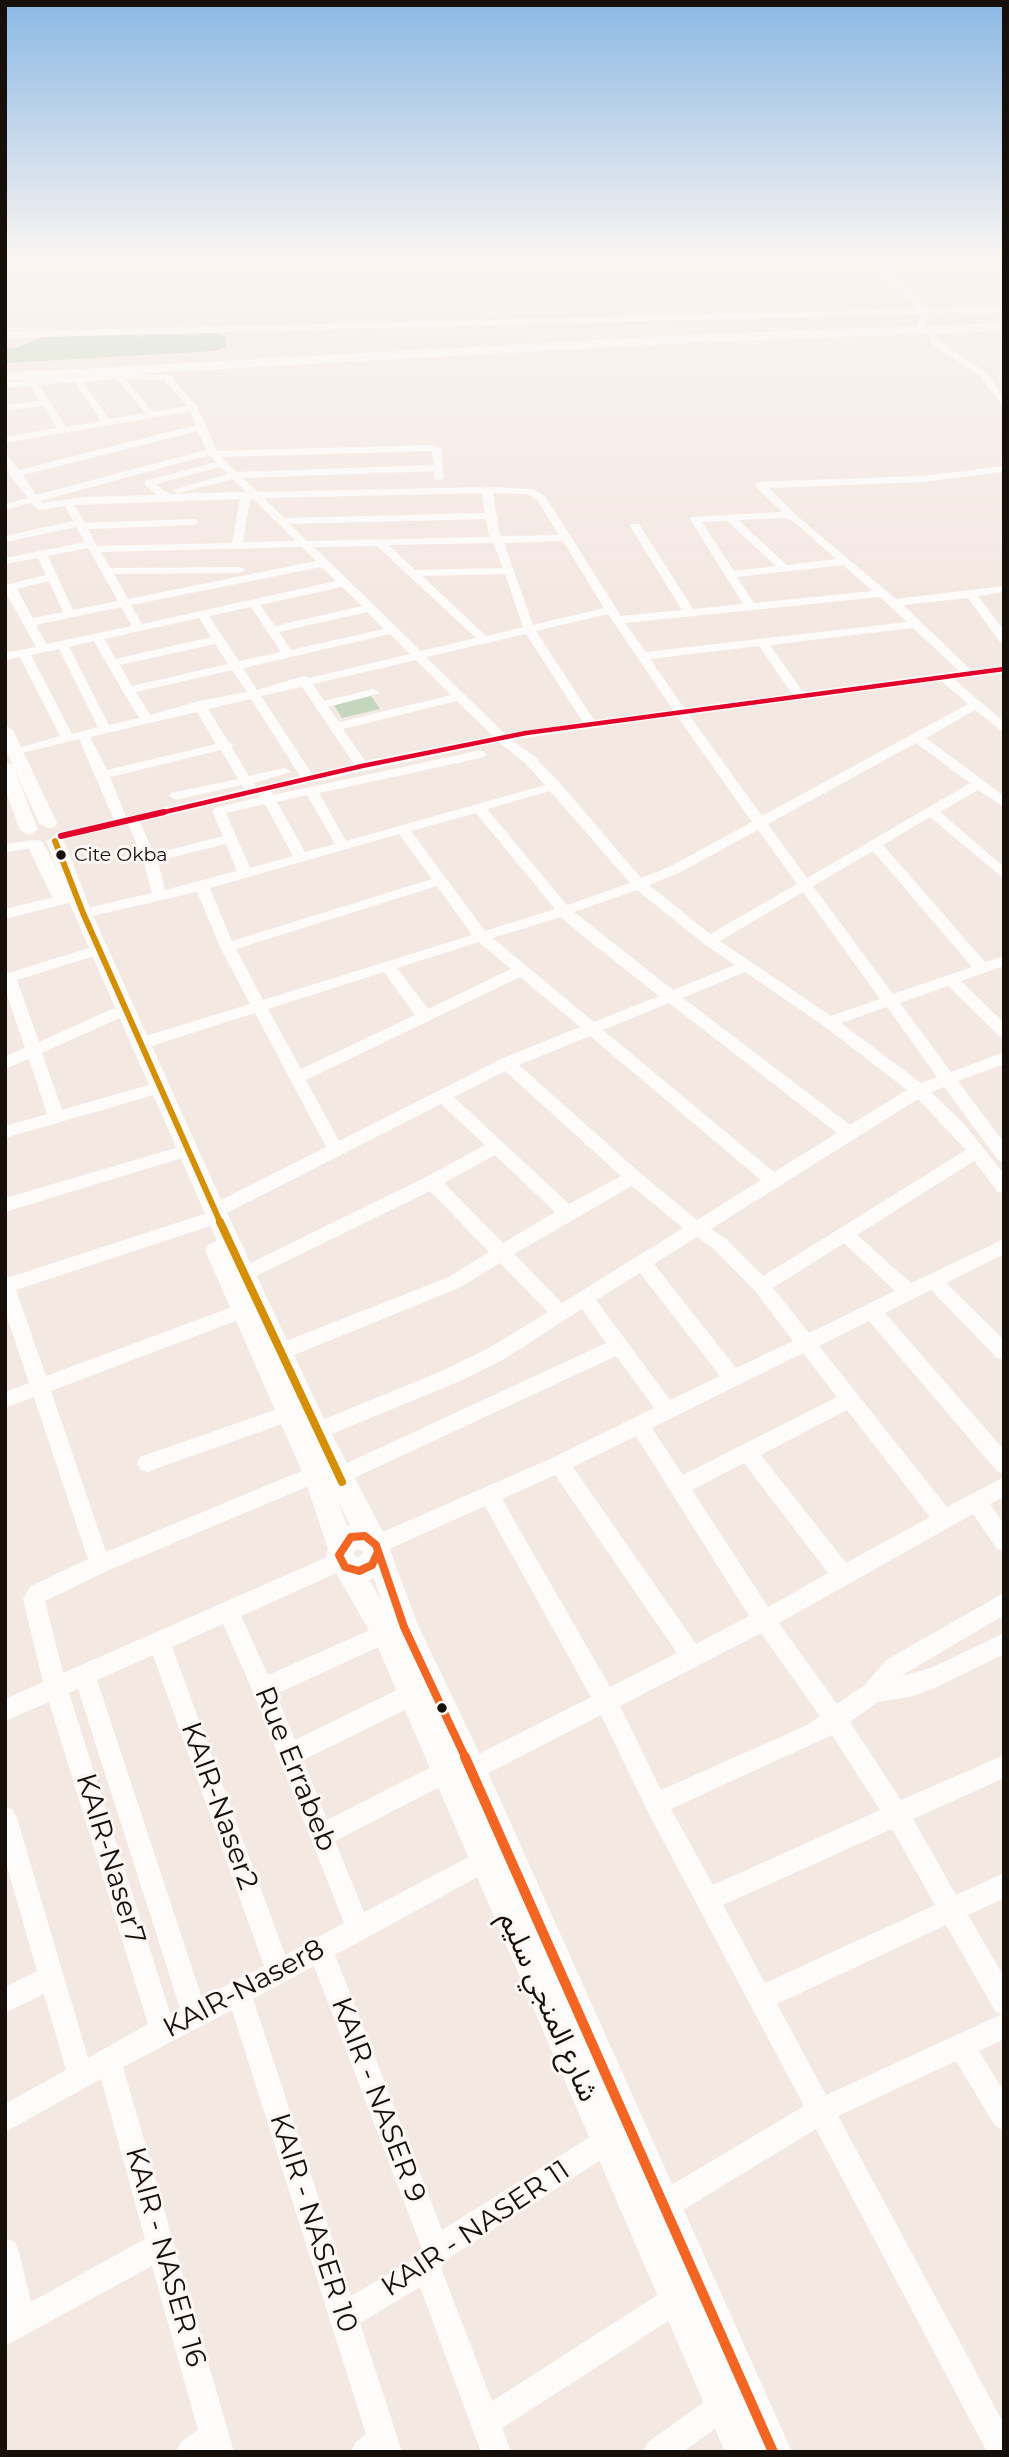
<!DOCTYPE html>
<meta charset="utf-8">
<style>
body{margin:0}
#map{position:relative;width:1009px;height:2457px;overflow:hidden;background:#f4e8e2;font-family:Montserrat,sans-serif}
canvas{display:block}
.frame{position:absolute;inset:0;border:7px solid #170f0a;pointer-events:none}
</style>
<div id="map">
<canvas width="1009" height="2457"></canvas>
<div class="frame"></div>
</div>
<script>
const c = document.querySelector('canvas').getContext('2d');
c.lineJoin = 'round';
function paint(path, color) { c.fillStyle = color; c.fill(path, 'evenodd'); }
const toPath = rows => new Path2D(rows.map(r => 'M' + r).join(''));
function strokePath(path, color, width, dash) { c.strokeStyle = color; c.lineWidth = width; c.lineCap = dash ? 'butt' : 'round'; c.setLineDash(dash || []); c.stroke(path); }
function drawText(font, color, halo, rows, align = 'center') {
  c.font = font + ' Montserrat,"Noto Sans Arabic",sans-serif'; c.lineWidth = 6; c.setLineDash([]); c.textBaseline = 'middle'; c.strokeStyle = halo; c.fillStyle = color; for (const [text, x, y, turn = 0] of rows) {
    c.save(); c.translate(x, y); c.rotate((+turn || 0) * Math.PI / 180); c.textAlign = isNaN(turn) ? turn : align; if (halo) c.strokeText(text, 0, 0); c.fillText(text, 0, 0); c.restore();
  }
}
paint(toPath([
 [371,696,380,709,342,718,334,705]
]), '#c4d6bd');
paint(toPath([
 [214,332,226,337,226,347,215,351,5,363,5,348,16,348,43,337,131,334,143,337,147,333,192,335]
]), '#c0d6b9');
paint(toPath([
 [841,258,873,263,869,258,877,258,926,309,1004,307,1004,312,929,313,925,325,940,342,986,372,1004,398,1004,408,980,376,934,346,917,325,920,314,5,338,5,332,918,309,880,269,841,258],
 [29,370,36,380,119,373,170,375,198,408,217,451,433,445,441,448,444,478,439,481,434,478,434,471,243,478,258,492,487,487,533,489,545,496,621,616,682,610,630,526,631,524,639,524,693,609,743,604,690,519,691,517,782,512,756,487,756,483,760,482,921,476,1004,466,1004,472,921,482,769,488,797,516,896,599,1004,586,1004,592,978,596,1004,631,1004,643,1000,642,968,598,903,605,971,670,1004,665,1004,673,954,679,1004,722,1004,733,975,710,926,738,1004,796,1004,807,978,790,940,812,1004,867,1004,879,930,817,883,845,985,962,1004,956,1004,966,961,981,1004,1023,1004,1037,999,1036,948,986,900,1003,951,1072,1004,1052,1004,1064,958,1081,1004,1143,1004,1162,998,1160,944,1087,931,1092,964,1124,1004,1174,1004,1193,998,1192,974,1161,857,1235,911,1283,1004,1239,1004,1254,946,1283,1004,1340,1004,1360,997,1358,931,1290,885,1313,1004,1450,1004,1474,997,1471,869,1321,819,1346,947,1507,1004,1477,1004,1497,990,1504,1004,1524,1004,1551,997,1549,973,1514,779,1623,837,1704,866,1684,886,1660,1004,1593,1004,1615,901,1676,931,1668,1004,1633,1004,1654,935,1688,909,1697,878,1702,850,1722,901,1800,1004,1755,1004,1778,913,1819,956,1895,1004,1873,1004,1898,968,1915,1004,1977,1004,2039,979,2051,1004,2092,1004,2130,995,2126,956,2061,838,2116,1004,2424,1004,2452,987,2452,816,2129,673,2216,663,2220,653,2216,649,2206,653,2196,804,2106,648,1812,601,1715,479,1778,471,1781,463,1778,460,1770,463,1762,591,1697,485,1506,376,1555,369,1552,366,1545,369,1538,552,1458,654,1408,616,1356,339,1485,332,1482,329,1476,332,1470,606,1343,582,1309,501,1361,458,1382,317,1440,310,1437,307,1431,310,1425,444,1370,487,1349,548,1312,500,1263,461,1287,287,1358,280,1360,273,1358,271,1352,273,1346,449,1277,489,1252,430,1191,250,1279,238,1279,235,1274,238,1269,426,1177,485,1145,441,1104,221,1216,210,1216,213,1221,210,1226,16,1290,46,1376,243,1303,249,1306,252,1311,249,1316,51,1391,106,1552,316,1465,323,1468,326,1474,323,1480,107,1571,45,1601,63,1673,334,1554,341,1551,348,1554,351,1561,348,1568,241,1616,268,1675,386,1623,394,1626,397,1633,394,1640,276,1694,295,1740,405,1686,413,1683,421,1686,424,1694,421,1702,303,1760,327,1820,439,1763,447,1760,455,1763,458,1771,455,1779,335,1841,364,1912,484,1849,492,1853,496,1861,492,1869,335,1955,442,2230,598,2132,607,2128,616,2132,620,2141,616,2150,446,2260,441,2268,492,2401,667,2289,677,2285,687,2289,691,2299,687,2309,502,2428,511,2452,481,2452,420,2287,360,2323,402,2452,351,2452,356,2442,366,2434,232,2010,123,2067,234,2452,176,2452,181,2442,198,2430,152,2266,5,2346,5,2238,15,2242,19,2252,31,2302,145,2239,101,2079,5,2132,5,2104,66,2070,44,1994,5,2013,5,1987,37,1971,5,1859,5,1806,13,1810,17,1818,88,2058,148,2024,49,1702,5,1721,5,1699,43,1682,23,1599,27,1592,31,1586,88,1559,34,1397,5,1408,5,1392,29,1383,5,1311,5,1276,10,1277,204,1214,209,1216,206,1211,209,1206,326,1147,255,1013,142,1049,136,1047,134,1043,136,1039,250,1004,220,947,197,892,83,918,78,916,78,910,152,893,143,859,128,824,61,840,54,836,56,833,114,820,79,739,14,755,8,751,60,736,20,657,5,660,5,653,36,647,5,591,5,585,46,575,38,558,5,564,5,558,85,542,76,527,5,542,5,536,73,521,65,506,39,510,31,503,5,510,5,504,28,498,9,474,5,453,19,470,196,425,190,411,5,443,5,437,57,428,43,406,5,411,5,405,40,401,30,386,5,388,5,382,27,381,25,373,29,370],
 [117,379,145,413,109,419,83,382,117,379],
 [126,379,164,380,187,406,153,412,126,379],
 [75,382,101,421,66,427,39,385,75,382],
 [198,431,206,450,36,495,23,475,198,431],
 [432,451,434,465,237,472,221,457,432,451],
 [209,455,216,462,145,481,145,485,157,495,84,497,42,503,40,501,209,455],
 [220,467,228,474,173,490,178,493,233,479,246,492,169,494,156,484,220,467],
 [482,493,485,513,284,518,264,498,482,493],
 [493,493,527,494,537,500,559,535,500,536,493,493],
 [252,498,296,541,243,542,250,499,252,498],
 [240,499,232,543,97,546,88,529,194,525,199,522,194,519,85,523,74,505,240,499],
 [782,518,793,521,836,559,787,565,738,520,782,518],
 [486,519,489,537,307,541,290,524,486,519],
 [727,521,776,566,734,571,702,522,727,521],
 [563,541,604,608,533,625,504,543,563,541],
 [493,543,503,568,415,570,389,545,493,543],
 [377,546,408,575,476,638,421,651,314,547,377,546],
 [302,547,316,561,128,599,114,574,240,573,245,570,240,567,110,568,101,552,302,547],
 [88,548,118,601,73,610,48,556,88,548],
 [843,565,873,591,754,603,737,577,843,565],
 [321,567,336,581,142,624,131,605,321,567],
 [505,574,523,627,486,636,422,576,505,574],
 [49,581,63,612,33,618,17,589,49,581],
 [342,587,362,606,275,626,260,605,342,587],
 [880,597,907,622,646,652,625,623,880,597],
 [121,607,132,626,46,644,36,625,121,607],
 [251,607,281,652,239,661,209,616,251,607],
 [367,612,384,629,291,650,279,632,367,612],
 [608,614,673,710,594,720,536,631,608,614],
 [199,618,211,637,116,659,104,639,199,618],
 [913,628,959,671,803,692,770,645,913,628],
 [390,634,410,654,309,678,304,676,257,690,243,668,390,634],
 [526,634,583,722,505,734,426,657,526,634],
 [94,641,122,690,139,718,109,725,69,647,94,641],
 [215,644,228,664,132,686,120,665,215,644],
 [759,646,792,694,684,708,650,659,759,646],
 [59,649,98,727,72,734,31,655,59,649],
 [416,660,451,695,339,722,328,707,380,693,374,689,324,701,313,684,416,660],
 [232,670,247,692,199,701,150,715,136,692,232,670],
 [941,681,968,704,762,816,689,715,941,681],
 [302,687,329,727,354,764,312,774,261,696,302,687],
 [251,699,300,776,256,787,253,783,291,772,285,768,249,776,232,748,233,745,228,741,208,709,251,699],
 [457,701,493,736,365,761,343,729,457,701],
 [197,712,216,744,107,770,90,737,197,712],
 [677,716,752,822,669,867,641,878,560,783,535,757,512,740,677,716],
 [499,742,525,763,545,785,346,841,319,793,481,758,487,754,481,750,273,795,271,791,499,742],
 [916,743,970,783,807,878,768,824,916,743],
 [221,750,238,779,171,793,169,796,176,800,242,785,244,789,126,817,110,777,221,750],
 [550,791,630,883,567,905,487,809,550,791],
 [259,794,261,797,214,808,212,811,223,836,154,854,140,822,259,794],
 [307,795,335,844,305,852,277,802,307,795],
 [265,804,293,856,250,868,226,813,265,804],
 [476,813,555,909,485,931,411,831,476,813],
 [758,830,797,884,710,934,649,885,679,873,758,830],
 [399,834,432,879,232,941,210,888,399,834],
 [226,844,237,871,165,890,158,861,226,844],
 [873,851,972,967,893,994,813,886,873,851],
 [437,886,472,935,263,1000,236,949,437,886],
 [637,890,704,944,735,965,673,990,574,912,637,890],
 [803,892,880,999,831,1016,720,941,803,892],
 [561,917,583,936,659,996,594,1022,493,938,561,917],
 [479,942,511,969,428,1009,397,968,479,942],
 [384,972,415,1015,301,1069,268,1009,384,972],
 [745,972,824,1026,907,1090,850,1125,683,998,745,972],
 [520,977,580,1027,501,1059,339,1141,306,1080,520,977],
 [669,1003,837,1133,774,1172,603,1030,669,1003],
 [887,1007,937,1077,921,1083,841,1023,887,1007],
 [590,1036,761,1180,697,1220,639,1172,519,1065,590,1036],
 [505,1071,621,1176,569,1204,454,1097,505,1071],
 [918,1099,966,1150,763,1276,725,1238,711,1229,918,1099],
 [495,1155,555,1212,503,1243,444,1183,495,1155],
 [632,1186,683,1228,562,1303,514,1254,632,1186],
 [697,1237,713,1248,755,1291,793,1341,736,1368,654,1264,697,1237],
 [844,1243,895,1291,809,1333,773,1288,844,1243],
 [640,1273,720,1376,670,1400,596,1300,640,1273],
 [803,1353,837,1397,683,1475,652,1428,803,1353],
 [847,1410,930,1517,846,1563,761,1455,847,1410],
 [636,1436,749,1616,696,1644,573,1467,636,1436],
 [744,1463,828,1573,768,1607,692,1490,744,1463],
 [555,1475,677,1653,610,1687,502,1499,555,1475],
 [223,1624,254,1694,344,1923,285,1955,172,1647,223,1624],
 [761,1633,820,1716,807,1725,661,1790,620,1706,761,1633],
 [153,1655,264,1966,202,1998,97,1680,153,1655],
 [78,1689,180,2008,170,2013,69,1693,78,1689],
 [832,1735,880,1810,713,1885,671,1809,832,1735],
 [892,1829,935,1905,765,1983,723,1905,892,1829],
 [946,1925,995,2011,1002,2014,826,2095,777,2004,946,1925],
 [314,1966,422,2249,417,2257,351,2296,253,1999,314,1966],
 [34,840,39,841,39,847,5,852,5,844,34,840],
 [63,895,70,900,68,903,5,919,5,909,63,895],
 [89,948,96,953,94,956,17,980,39,1042,112,1009,117,1008,125,1013,122,1017,42,1053,62,1110,148,1085,156,1091,154,1095,5,1138,5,1126,47,1114,29,1059,5,1069,5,1056,25,1048,5,989,5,974,89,948],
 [176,1148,184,1154,182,1158,5,1212,5,1198,176,1148],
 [289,1405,296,1407,299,1413,296,1419,147,1472,140,1469,137,1463,140,1457,289,1405],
 [725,2389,735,2394,740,2404,735,2414,683,2452,643,2452,648,2442,715,2394,725,2389]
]), '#fdfcfb');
paint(toPath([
 [5,725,13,730,57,823,54,827,48,828,39,823,14,768,38,830,29,835,20,830,5,789,5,761,13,765,5,748,5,725],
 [55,836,64,841,92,913,226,1211,326,1423,385,1536,417,1623,482,1759,792,2452,725,2452,376,1643,326,1555,328,1549,303,1474,205,1250,209,1244,217,1241,69,902,55,903,27,845,36,840,42,841,58,871,46,841,55,836],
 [338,1501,350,1525,347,1526,338,1501],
 [357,1549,364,1552,358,1558,353,1554,357,1549],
 [374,1578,381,1600,369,1580,374,1578]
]), '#fdfcfb');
paint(toPath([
 [1004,323,1004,331,707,342,5,381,5,373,707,334,1004,323]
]), '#fdfcfb');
strokePath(toPath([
 [156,814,362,766,526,733,1004,669]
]), '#e4002b', 4.5);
strokePath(toPath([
 [61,836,164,812]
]), '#e4002b', 6);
strokePath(toPath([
 [55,841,83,913,221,1224]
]), '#d58f02', 6);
strokePath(toPath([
 [220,1222,342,1482]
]), '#d58f02', 8);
strokePath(toPath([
 [378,1552,372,1565,359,1571,345,1567,339,1555,351,1537,365,1536,376,1545,404,1627,466,1759]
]), '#f26522', 8);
strokePath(toPath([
 [465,1757,773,2452]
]), '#f26522', 10);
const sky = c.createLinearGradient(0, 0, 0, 602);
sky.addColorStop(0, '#8bb8e4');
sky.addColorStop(0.43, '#faf5f2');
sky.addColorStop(1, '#faf5f200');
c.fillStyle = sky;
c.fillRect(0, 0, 1009, 602);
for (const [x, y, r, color] of [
 [61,855,6,"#170f0a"],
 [442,1708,6,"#170f0a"]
]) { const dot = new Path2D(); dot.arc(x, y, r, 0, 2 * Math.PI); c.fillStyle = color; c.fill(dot); strokePath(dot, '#fcf7f4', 2.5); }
drawText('19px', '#170f0a', '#fcf7f4', [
 ["Cite Okba",74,855]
], 'left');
drawText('28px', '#170f0a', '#fcf7f4', [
 ["Rue Errabeb",295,1769,68],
 ["KAIR-Naser2",219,1806,70],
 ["KAIR-Naser7",110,1859,73],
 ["KAIR-Naser8",244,1989,-28],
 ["شارع المنجي سليم",548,2007,66],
 ["KAIR - NASER 9",378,2100,69],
 ["KAIR - NASER 10",313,2223,72],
 ["KAIR - NASER 11",476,2229,-34],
 ["KAIR - NASER 16",165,2257,74]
]);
</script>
